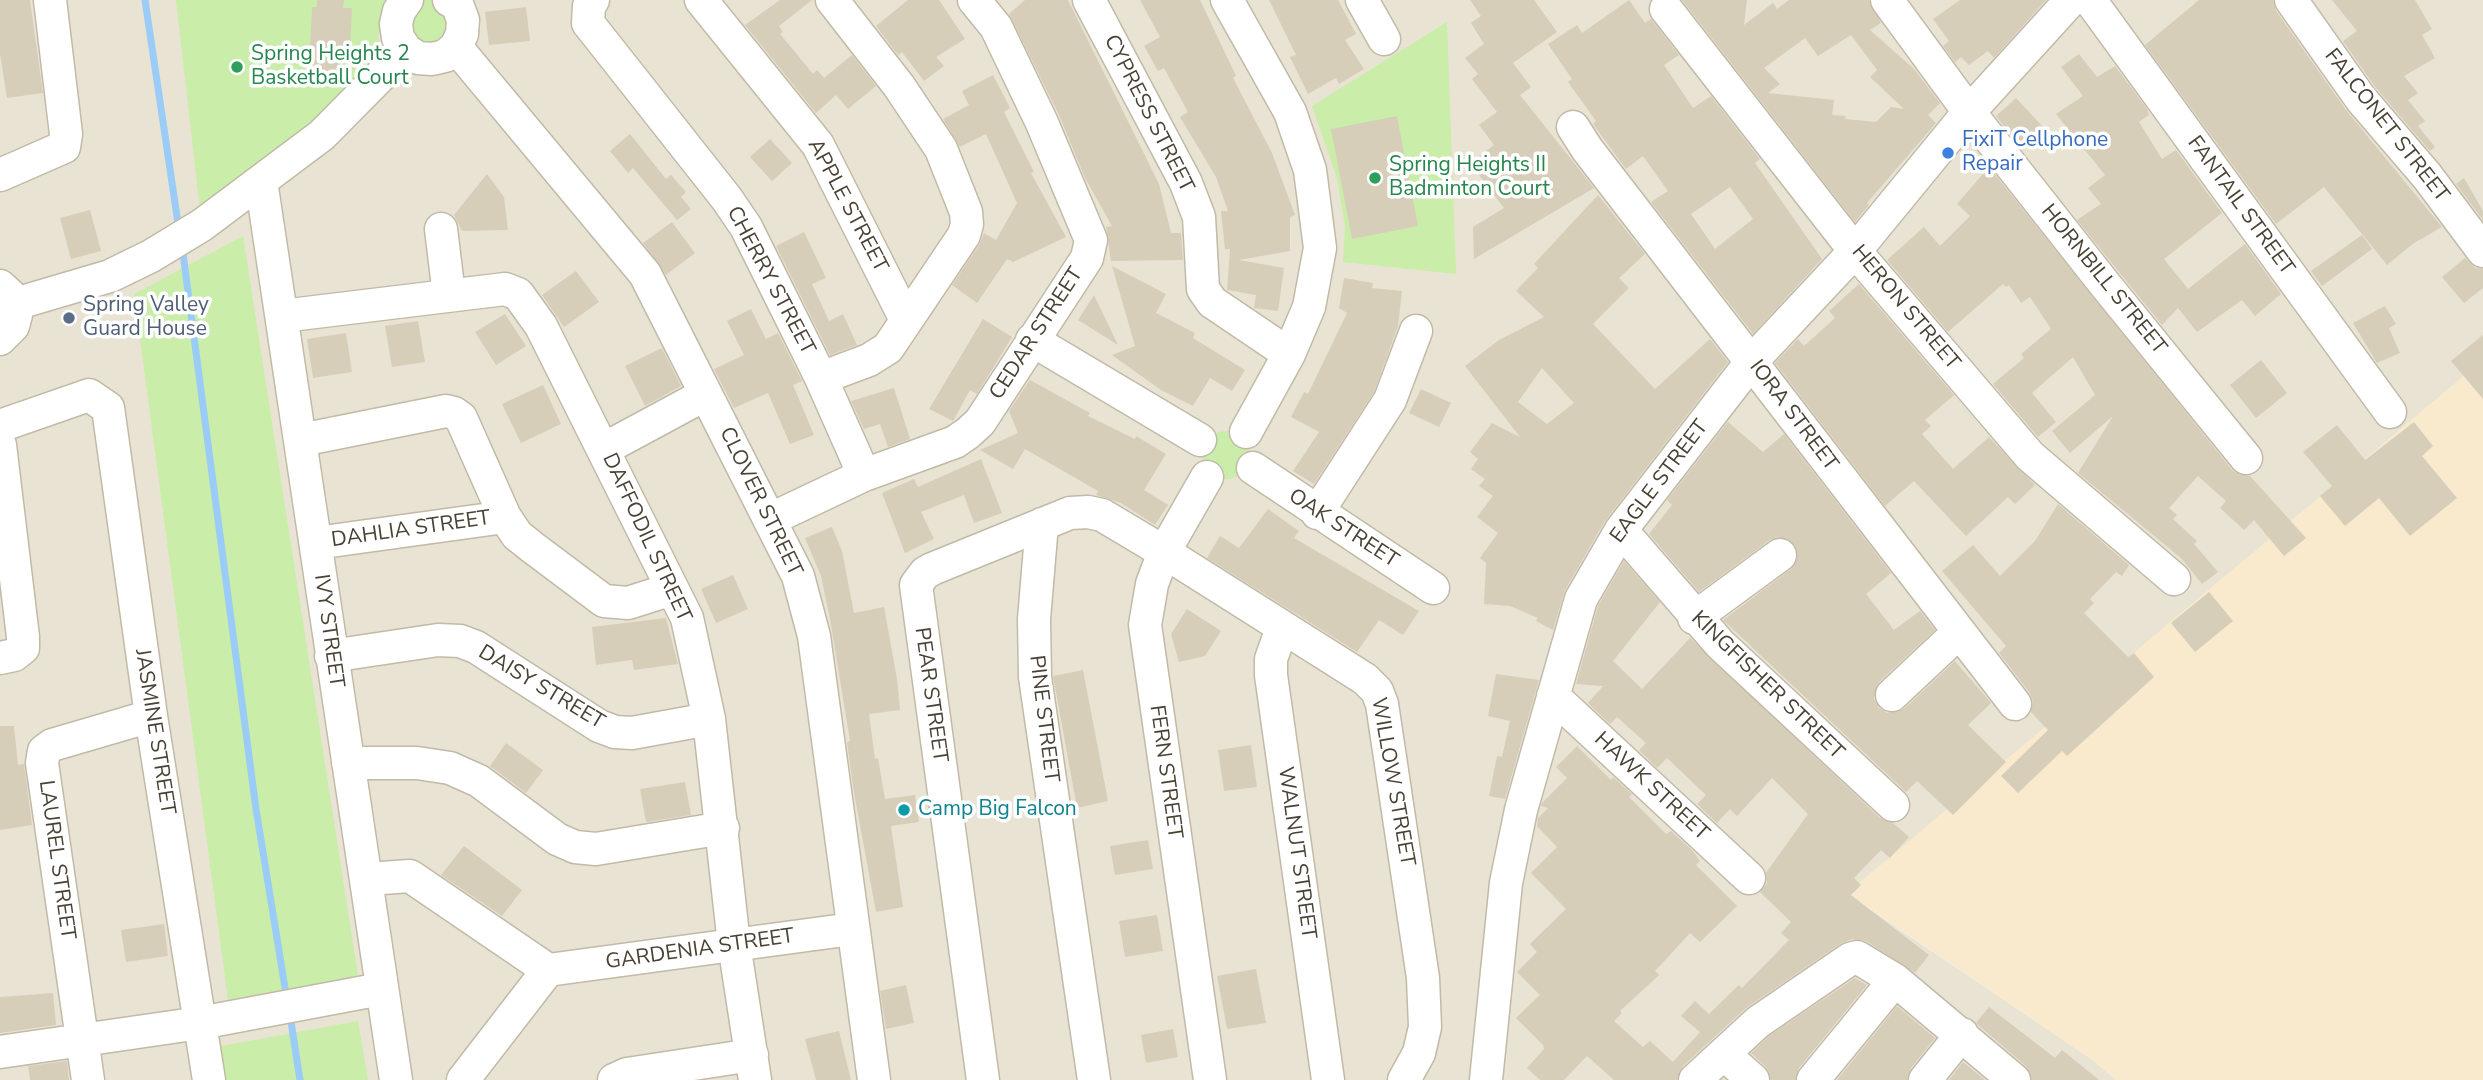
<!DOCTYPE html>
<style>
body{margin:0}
canvas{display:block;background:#f4f1e5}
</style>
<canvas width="2483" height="1080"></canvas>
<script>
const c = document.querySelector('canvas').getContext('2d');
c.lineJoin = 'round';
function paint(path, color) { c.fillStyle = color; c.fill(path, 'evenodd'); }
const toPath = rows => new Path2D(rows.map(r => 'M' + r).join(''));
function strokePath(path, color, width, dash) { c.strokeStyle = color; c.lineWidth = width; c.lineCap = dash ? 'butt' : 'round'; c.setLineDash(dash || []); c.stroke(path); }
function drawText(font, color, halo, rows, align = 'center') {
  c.font = font + ' "Nunito Sans",sans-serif'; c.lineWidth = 7; c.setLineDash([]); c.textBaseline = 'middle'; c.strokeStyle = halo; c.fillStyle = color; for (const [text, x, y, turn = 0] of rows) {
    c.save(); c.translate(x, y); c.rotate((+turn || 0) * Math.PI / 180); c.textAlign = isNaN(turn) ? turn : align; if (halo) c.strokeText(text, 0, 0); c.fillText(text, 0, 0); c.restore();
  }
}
paint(toPath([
 [0,0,2483,0,2483,360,1847,894,2094,1061,2116,1080,0,1080]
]), '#e9e3d3');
paint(toPath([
 [2483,360,2483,1080,2116,1080,2094,1061,1847,893]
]), '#f9eace');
paint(toPath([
 [176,0,385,0,390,5,380,21,378,37,384,54,307,131,200,210],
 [415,0,445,0,459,34,418,55,402,12],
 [1447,22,1456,274,1343,262,1345,226,1337,178,1312,106],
 [243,236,358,976,228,1000,134,294],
 '1202 455a24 24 0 1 1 48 0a24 24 0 1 1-48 0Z',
 [358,1021,368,1080,221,1080,216,1047]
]), '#caedaa');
strokePath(toPath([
 [145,0,179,230],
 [182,246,256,809,287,1000],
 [290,1015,300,1080]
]), '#9bccf7', 7);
paint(toPath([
 [0,0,30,0,43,93,7,98,0,54],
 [317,0,344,0,343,8,352,8,350,48,341,48,340,77,313,76,315,47,310,46,312,7,317,7],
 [780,0,812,0,779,26,783,32,780,34,813,74,817,70,824,78,852,55,876,86,848,109,836,95,816,113,745,25],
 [908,0,939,0,965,39,936,57,944,66,924,81,902,52,898,55,876,26],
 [1025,0,1068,0,1159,184,1171,233,1181,233,1183,260,1111,261,1106,227,1112,226,1085,178,1059,115,1009,14],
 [1140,0,1200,0,1236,76,1233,78,1272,153,1295,215,1290,217,1290,251,1239,260,1284,268,1278,311,1254,308,1256,295,1227,290,1230,249,1225,249,1221,211,1228,211,1216,177,1180,117,1188,112,1164,68,1158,71,1144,46,1160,37],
 [1269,0,1338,0,1356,34,1345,40,1364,69,1339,84,1336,78,1308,94,1290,57,1296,55],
 [1470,0,1534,0,1557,32,1513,63,1531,87,1520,95,1594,188,1474,259,1473,227,1504,208,1470,163,1494,145,1479,125,1497,112,1472,79,1478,74,1465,58,1484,44,1471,23,1481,16],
 [1629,0,1645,23,1651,19,1679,55,1664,65,1693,108,1711,96,1760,159,1755,163,1822,259,1753,334,1651,202,1668,191,1643,156,1626,169,1593,124,1596,121,1568,82,1572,79,1548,44,1577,25,1582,33],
 [1730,187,1753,219,1715,249,1691,214],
 [1682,0,1747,0,1744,25,1773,3,1777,9,1789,0,1869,0,1881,23,1870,30,1914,69,1940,103,1928,115,1936,123,1867,203,1869,205,1855,222],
 [1851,35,1877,70,1870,77,1904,109,1891,107,1876,122,1845,119,1846,116,1832,115,1834,100,1768,93,1780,84,1764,68,1805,38,1818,56],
 [1960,0,2046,0,1994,58,1988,51,1969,65,1961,57,1955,62,1943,46,1949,41,1933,19],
 [2199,0,2273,0,2276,11,2346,110,2442,227,2414,243,2387,265,2324,187,2276,224,2145,45],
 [2332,0,2415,0,2432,29,2422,35,2435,58,2404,76,2418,93,2408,100,2425,121,2418,126,2435,147,2430,151,2376,88,2343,41,2357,31],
 [526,7,530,41,489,45,485,12],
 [2079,54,2097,77,2115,66,2147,109,2149,115,2139,122,2162,159,2176,150,2222,213,2164,259,2188,289,2245,244,2281,294,2255,316,2242,300,2197,332,2178,308,2162,325,2077,220,2101,204,2088,188,2105,175,2056,114,2083,96,2061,67],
 [993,75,1010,108,1004,112,1034,172,1031,173,1066,237,1013,262,1007,259,977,303,952,285,979,245,984,233,996,240,1017,203,986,134,960,147,943,119,969,105,962,91],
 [2016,98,2042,126,2019,146,1996,116],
 [1397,116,1418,226,1352,239,1331,129],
 [630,134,666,179,671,175,686,192,681,197,691,209,677,220,633,168,628,173,610,151],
 [770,139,792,163,772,181,750,157],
 [1989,167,2232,470,2240,475,2250,476,2306,538,2284,556,2254,520,2244,530,2220,508,2226,501,2198,476,2169,508,2177,515,2173,519,2197,541,2194,544,2218,572,2202,584,2181,558,2078,473,2113,416,2070,453,2052,431,2095,395,2073,357,2032,393,2056,422,2038,437,1993,384,2024,358,2021,354,2051,329,2030,297,2021,303,2009,285,2006,287,2003,284,1948,332,1887,260,1924,227,1940,246,1970,216,1957,204],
 [487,174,504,197,508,230,462,231,454,215],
 [2464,178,2483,211,2483,220,2456,184],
 [1598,195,1645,254,1619,278,1629,288,1593,324,1655,389,1710,339,1728,362,1605,521,1565,590,1553,630,1536,621,1538,618,1510,606,1484,604,1486,563,1480,558,1498,533,1477,517,1493,496,1479,486,1485,479,1471,469,1478,459,1470,452,1492,423,1520,437,1465,366,1499,340,1544,317,1516,291,1538,268,1534,264],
 [1542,368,1574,403,1547,424,1518,402],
 [90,210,101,251,71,259,60,218],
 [672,222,695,253,666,275,643,243],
 [804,232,826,278,812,284,829,321,843,314,857,345,830,355,776,246],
 [2362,235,2372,249,2322,286,2311,271],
 [2465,258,2475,268,2483,269,2483,288,2464,303,2442,277],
 [1112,266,1166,294,1156,313,1195,333,1193,338,1245,370,1232,391,1210,378,1193,406,1161,390,1112,355,1135,346],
 [576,271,599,302,564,327,542,295],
 [1344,278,1373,283,1372,288,1402,291,1398,326,1374,392,1314,484,1293,471,1319,432,1291,417,1304,392,1308,394,1347,313,1339,308],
 [1859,284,1954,395,1925,420,1931,426,1922,434,1953,469,1989,437,2035,485,2015,504,2008,497,1966,536,1914,481,1885,506,1775,363,1798,339,1804,346,1835,318,1829,311],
 [1094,295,1118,345,1078,320],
 [2385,306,2396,324,2389,328,2400,353,2377,363,2353,323],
 [751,309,766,339,778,333,802,381,793,385,814,435,790,444,768,393,734,408,714,369,744,355,727,321],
 [505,314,526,346,496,365,475,332],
 [983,319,1012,337,977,394,970,390,953,421,929,409],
 [418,321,425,362,392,367,385,326],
 [346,333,352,372,313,378,307,339],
 [2483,335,2483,399,2451,361],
 [662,348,681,386,645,406,625,366],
 [2261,360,2287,393,2256,418,2230,385],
 [1030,380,1090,413,1088,416,1135,439,1136,436,1166,454,1144,490,1168,505,1155,525,1121,503,1096,495,1098,491,1025,449,1013,469,980,450,1018,433,1009,411],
 [543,385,561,424,521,443,502,404],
 [894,388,910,439,888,447,880,424,864,429,851,401],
 [1421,389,1451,403,1439,427,1409,413],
 [1728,422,1763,452,1784,434,1891,573,1866,594,1894,630,1920,611,1935,630,1879,682,1874,699,1879,708,1887,713,1904,709,1955,661,1991,703,1968,725,2006,762,1953,815,1917,781,1906,792,1723,620,1791,569,1798,554,1794,544,1779,537,1770,540,1699,592,1649,534,1672,505,1667,500],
 [2414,422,2433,446,2422,456,2457,498,2410,536,2379,498,2345,526,2320,496,2332,486,2303,452,2337,425,2365,460],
 [981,459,1002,513,974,523,964,495,921,512,934,539,905,553,882,493,914,479,918,487],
 [2058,504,2129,565,2122,576,2116,572,2090,599,2094,603,2084,613,2128,657,2134,653,2154,677,2067,756,2062,751,2018,793,2001,776,2048,730,2031,712,2033,702,2030,693,1999,653,2006,646,1942,571,1973,545,2000,576,2035,541],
 [1268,509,1299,531,1294,538,1419,611,1403,635,1379,620,1357,652,1207,558,1220,536,1239,548],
 [832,527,842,551,854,613,884,607,897,679,900,710,869,714,875,759,878,758,885,799,915,795,919,822,891,826,903,907,876,912,854,793,847,742,850,741,830,619,821,576,805,538],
 [1624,561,1660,602,1613,661,1642,689,1690,638,1880,818,1893,823,1909,837,1890,858,1881,850,1854,878,1861,885,1851,895,1929,955,1915,973,1866,941,1852,939,1840,944,1746,1008,1683,1066,1677,1080,1614,1080,1587,1056,1564,1080,1540,1080,1527,1068,1544,1049,1543,1045,1516,1018,1540,995,1517,972,1537,952,1530,944,1566,909,1531,873,1557,847,1537,826,1538,818,1548,808,1541,806,1542,803,1567,778,1556,767,1577,746,1611,780,1613,777,1632,794,1629,797,1666,834,1671,831,1692,850,1700,861,1696,865,1737,906,1700,942,1690,933,1655,971,1659,975,1620,1011,1622,1013,1614,1021,1643,1047,1650,1041,1673,1062,1700,1032,1681,1016,1695,1001,1709,1014,1739,985,1742,988,1789,940,1781,933,1791,922,1760,892,1767,883,1766,873,1808,814,1772,778,1737,816,1730,809,1717,823,1697,804,1706,795,1667,758,1657,768,1639,750,1646,743,1617,717,1610,724,1588,703,1603,686,1576,684,1598,606],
 [733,575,748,609,716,623,701,589],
 [2209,592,2233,621,2195,652,2171,623],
 [1187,609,1221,631,1205,656,1179,662,1171,634],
 [666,618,678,664,634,670,632,660,596,665,592,627],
 [1083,670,1108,801,1077,808,1053,676],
 [1496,674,1539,680,1505,799,1489,796,1497,756,1502,757,1510,721,1488,716],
 [0,726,14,726,18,765,24,764,32,825,0,830],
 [506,743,543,770,526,793,490,766],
 [1251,745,1257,787,1224,791,1218,750],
 [685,782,691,815,646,822,640,789],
 [1148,840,1153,869,1115,875,1110,846],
 [464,846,522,890,502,916,441,875],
 [1157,915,1163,951,1125,957,1119,921],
 [164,924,168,956,126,962,121,930],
 [1256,969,1266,1023,1227,1029,1217,976],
 [1855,978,1867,985,1799,1068,1795,1080,1771,1080,1766,1067,1751,1053,1769,1036],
 [906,985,914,1023,886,1029,880,991],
 [53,993,56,1025,0,1033,0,997],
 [1897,1006,1935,1038,1911,1068,1907,1080,1837,1080],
 [1989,1007,2055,1058,2062,1050,2099,1080,2032,1080,2026,1066,1976,1023],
 [1173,1029,1178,1057,1146,1063,1141,1035],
 [839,1031,851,1080,816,1080,805,1039],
 [67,1061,69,1080,30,1080,28,1066],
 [1963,1062,1985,1080,1949,1080]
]), '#d7ceba');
const minor = toPath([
 [407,0,399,11,396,24,398,38,406,50,418,58,432,59,445,56,456,47,462,34,463,20,457,4,449,0],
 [593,0,589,6,588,23,727,199,746,227,821,378,864,475],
 [701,0,818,145,905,318],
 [1089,0,1186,183,1199,217,1203,289,1212,302,1289,354],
 [1227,0,1290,112,1310,170,1320,248,1309,307,1289,354,1246,432],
 [1362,0,1384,39],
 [1887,0,1969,112,2103,282,2246,458],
 [2090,0,2390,412],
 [2291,0,2361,99,2427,176,2483,251],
 [1666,9,1855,251,2030,456,2174,579],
 [456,47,645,274,798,576,814,636,874,1080],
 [1573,127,1587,149,2015,704],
 [0,175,64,147,66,134,50,0],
 [261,181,396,1080],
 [441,229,449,295],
 [0,286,11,296,16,315,13,326,0,339],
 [15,304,110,276,151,256,202,225,322,135,406,50],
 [282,316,505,289,518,294,541,326,687,618,709,719,734,944,755,1080],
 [1032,340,1200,440],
 [821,378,869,360,888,348,964,235,967,224,966,212,941,149,899,86,832,0],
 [0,426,89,395,108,408,151,716,209,1080],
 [301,440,446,411,454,413,461,418,505,517,517,535,532,547,604,601,628,603,672,589],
 [0,445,23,637,23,648,14,655,0,658],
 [604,449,706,394],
 [1253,468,1433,588],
 [1207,477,1164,552,1152,584,1145,625,1210,1080],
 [1317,513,1390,400,1416,331],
 [771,519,864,475,955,442,968,433,980,422,1087,258,1091,240,1042,123,996,27,974,0],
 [1042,524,1034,619,1035,677,1094,1080],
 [1621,530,1720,644,1893,805],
 [316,543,505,517],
 [1694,618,1780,555],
 [1282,628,1271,659,1271,675,1328,1080],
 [331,656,438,640,460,641,476,647,599,726,615,732,632,733,709,719],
 [1892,695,1958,633],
 [1553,696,1749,878],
 [348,763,417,763,450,768,479,781,557,839,575,847,596,849,723,828],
 [368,879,410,876,548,970,852,929],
 [0,1052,200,1023,381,989],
 [1724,1054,1753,1080],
 [88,1080,42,763,44,751,52,745,151,716],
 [463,1080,548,970],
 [614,1080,627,1074,752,1055],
 [983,1080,916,585,925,573,932,569,1070,513,1088,512,1102,515,1164,552,1365,679,1377,691,1382,704,1423,978,1425,1027,1419,1053,1404,1080],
 [1486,1080,1506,883,1521,810,1581,599,1621,530,1752,361,1855,251,1969,112,2071,0],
 [1695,1080,1758,1022,1850,959,1857,957,1895,980,2014,1080],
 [1813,1080,1895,980],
 [1925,1080,1962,1034]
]);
strokePath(minor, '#c1baa7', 35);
strokePath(minor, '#fff', 32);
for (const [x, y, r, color] of [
 [237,67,7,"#2e9e5b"],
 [1948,153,7,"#3f7fe0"],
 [1375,178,7,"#2e9e5b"],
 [69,318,7,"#5c6f8a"],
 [904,810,7,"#0f9aa8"]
]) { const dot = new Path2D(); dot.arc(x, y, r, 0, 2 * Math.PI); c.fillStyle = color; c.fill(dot); strokePath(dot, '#fff', 2.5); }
drawText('21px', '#27864d', '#fff', [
 ["Spring Heights 2",251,55],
 ["Basketball Court",251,79],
 ["Spring Heights II",1389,166],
 ["Badminton Court",1389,190]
], 'left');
drawText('21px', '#484134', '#fff', [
 ["CYPRESS STREET",1148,114,63],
 ["FALCONET STREET",2386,126,52],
 ["APPLE STREET",847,206,62],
 ["FANTAIL STREET",2240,206,54],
 ["HORNBILL STREET",2103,280,51],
 ["CHERRY STREET",770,281,62],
 ["HERON STREET",1905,308,50],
 ["CEDAR STREET",1037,334,-57],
 ["IORA STREET",1793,416,53],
 ["EAGLE STREET",1660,482,-53],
 ["CLOVER STREET",760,502,64],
 ["OAK STREET",1343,529,33],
 ["DAHLIA STREET",411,530,-8],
 ["DAFFODIL STREET",646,538,65],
 ["IVY STREET",328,631,82],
 ["KINGFISHER STREET",1767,686,44],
 ["DAISY STREET",541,688,31],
 ["PEAR STREET",930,695,82],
 ["PINE STREET",1043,719,83],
 ["JASMINE STREET",154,732,81],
 ["FERN STREET",1165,772,82],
 ["WILLOW STREET",1392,782,80],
 ["HAWK STREET",1651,787,43],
 ["WALNUT STREET",1296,853,82],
 ["LAUREL STREET",56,860,82],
 ["GARDENIA STREET",700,950,-8]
]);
drawText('21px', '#366cbe', '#fff', [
 ["FixiT Cellphone",1962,141],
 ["Repair",1962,165]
], 'left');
drawText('21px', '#4e5e75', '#fff', [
 ["Spring Valley",83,306],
 ["Guard House",83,330]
], 'left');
drawText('21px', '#0d838f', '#fff', [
 ["Camp Big Falcon",918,810]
], 'left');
</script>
